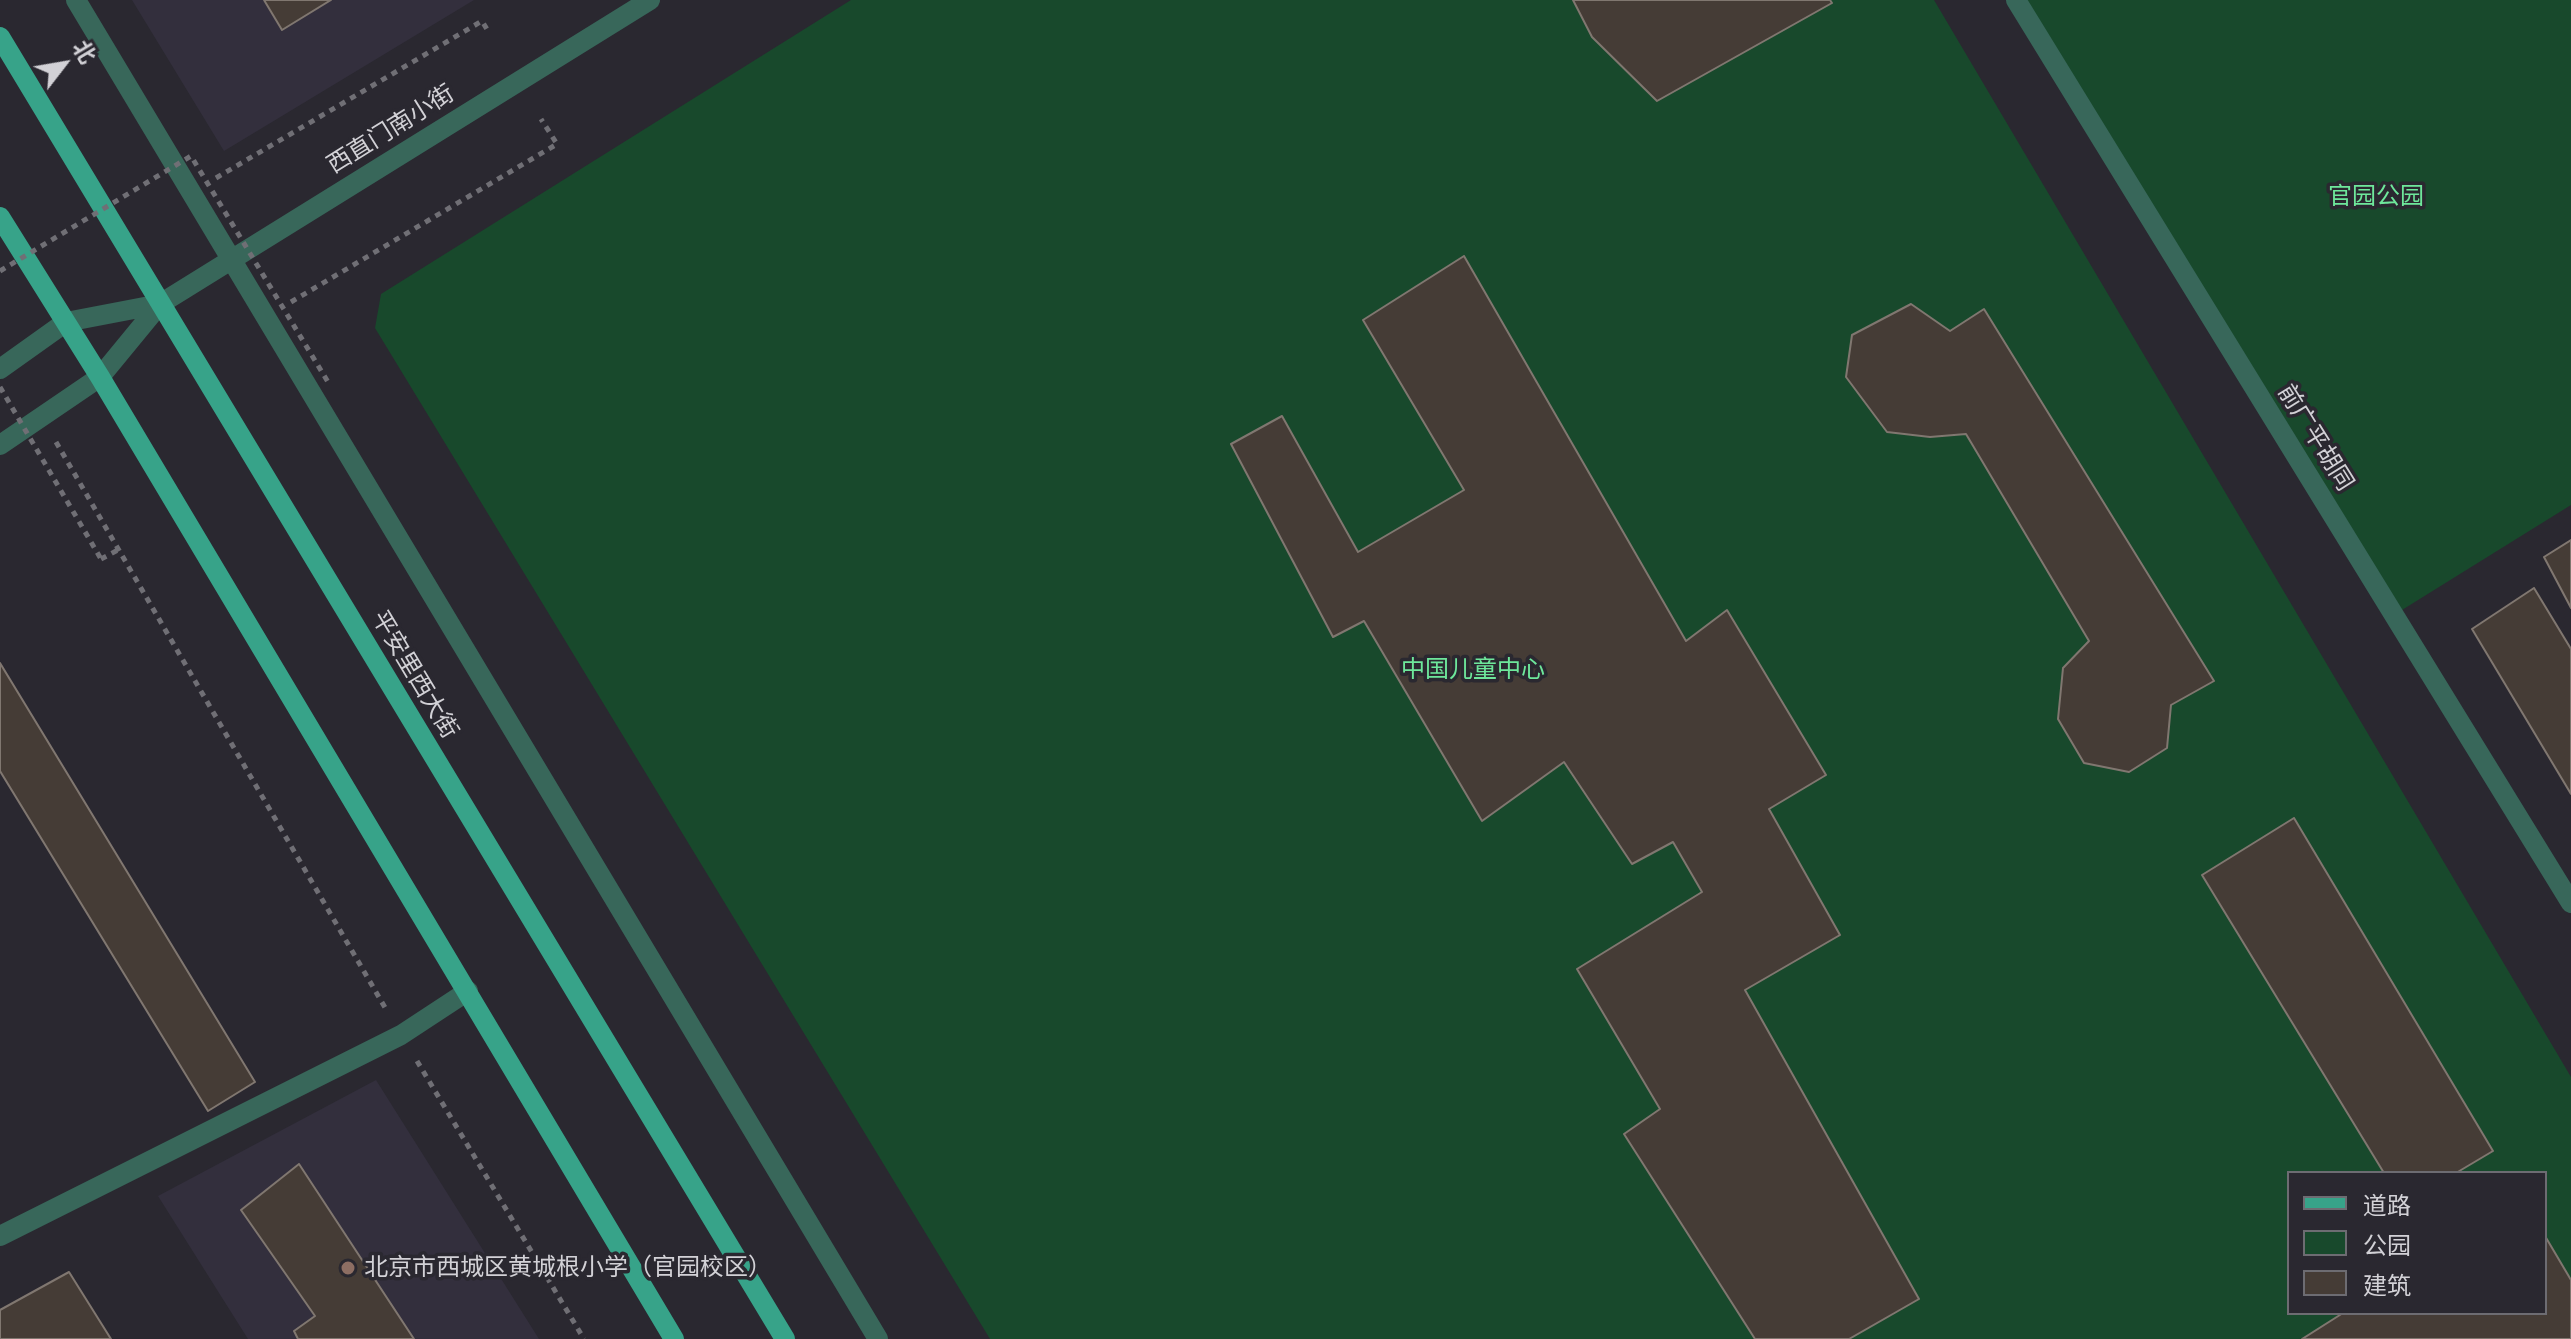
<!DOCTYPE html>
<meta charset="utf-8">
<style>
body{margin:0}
#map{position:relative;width:2571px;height:1339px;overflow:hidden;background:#2a2830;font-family:Manrope,"Noto Sans SC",sans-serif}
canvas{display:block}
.legend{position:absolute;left:2287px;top:1171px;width:260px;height:144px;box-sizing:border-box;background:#2a2830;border:2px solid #6d6c72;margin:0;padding:10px 14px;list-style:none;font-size:24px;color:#d2d1d6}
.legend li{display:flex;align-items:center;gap:16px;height:40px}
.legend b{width:40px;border:2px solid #6d6c72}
.north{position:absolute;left:24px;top:24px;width:80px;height:80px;-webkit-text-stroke:6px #2a2830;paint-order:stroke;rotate:59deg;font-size:22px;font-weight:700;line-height:32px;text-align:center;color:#d2d1d6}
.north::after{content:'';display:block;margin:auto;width:28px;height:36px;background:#d2d1d6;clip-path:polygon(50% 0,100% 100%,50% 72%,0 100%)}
</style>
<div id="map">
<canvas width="2571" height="1339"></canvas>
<ul class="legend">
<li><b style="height:10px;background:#37a389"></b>道路</li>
<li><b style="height:22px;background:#18492c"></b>公园</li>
<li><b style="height:22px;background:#453c36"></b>建筑</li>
</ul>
<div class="north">北</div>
</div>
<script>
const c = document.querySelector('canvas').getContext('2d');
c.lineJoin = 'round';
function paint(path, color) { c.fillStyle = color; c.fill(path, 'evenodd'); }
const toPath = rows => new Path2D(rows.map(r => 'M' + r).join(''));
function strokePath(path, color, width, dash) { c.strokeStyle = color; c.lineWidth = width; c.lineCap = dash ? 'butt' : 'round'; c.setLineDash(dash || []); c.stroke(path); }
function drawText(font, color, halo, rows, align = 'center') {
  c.font = font + ' Manrope,"Noto Sans SC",sans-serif'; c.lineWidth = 7; c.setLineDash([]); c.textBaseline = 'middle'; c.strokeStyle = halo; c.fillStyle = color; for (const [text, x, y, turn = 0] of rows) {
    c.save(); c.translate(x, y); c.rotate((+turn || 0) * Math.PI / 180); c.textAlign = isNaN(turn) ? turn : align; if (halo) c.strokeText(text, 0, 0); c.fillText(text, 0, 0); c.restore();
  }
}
paint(toPath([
 [132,0,474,0,224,151],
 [376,1080,539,1339,248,1339,158,1196]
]), '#332f3d');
paint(toPath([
 [851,0,1934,0,2571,1077,2571,1339,990,1339,375,328,381,294],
 [2289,1173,2545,1173,2545,1313,2289,1313],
 [2021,0,2571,0,2571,505,2402,610]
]), '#18492c');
const building = toPath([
 [264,0,331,0,282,30,264,0],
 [1573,0,1830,0,1832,3,1657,101,1592,37,1573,0],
 [1464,256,1686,641,1727,610,1826,775,1769,809,1840,935,1745,990,1919,1299,1849,1339,1755,1339,1624,1134,1660,1109,1577,969,1702,892,1673,842,1632,864,1564,762,1482,821,1364,621,1333,637,1231,444,1282,416,1358,552,1464,490,1363,320,1464,256],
 [1911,304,1950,331,1984,309,2214,681,2171,705,2167,748,2129,772,2084,763,2058,719,2063,668,2089,641,1966,434,1930,437,1887,432,1846,377,1852,335,1911,304],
 [2571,540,2571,608,2544,557,2571,540],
 [2534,588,2571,649,2571,794,2472,629,2534,588],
 [0,663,255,1082,208,1111,0,771,0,663],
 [2294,818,2493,1151,2456,1173,2384,1173,2202,875,2294,818],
 [299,1164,414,1339,298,1339,294,1331,315,1316,241,1210,299,1164],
 [2545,1236,2571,1280,2571,1339,2302,1339,2343,1313,2545,1313,2545,1236],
 [69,1272,111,1339,0,1339,0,1310,69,1272]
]);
paint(building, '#453c36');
strokePath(building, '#807770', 2);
strokePath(toPath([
 [216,178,482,21,488,31],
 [291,302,557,144,541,119],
 [56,442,387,1011],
 [101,559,118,550],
 [417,1061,584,1339]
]), '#706f75', 5, [6, 6]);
strokePath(toPath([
 [76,0,878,1339],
 [2016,0,2571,903],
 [0,369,66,322,160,304],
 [0,445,100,377,160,304,650,0],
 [0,1236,401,1035,468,991]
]), '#38675a', 20);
strokePath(toPath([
 [0,37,785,1339],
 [0,217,100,377,674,1339]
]), '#37a389', 20);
strokePath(toPath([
 [0,271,191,156,328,382],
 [0,387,101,559]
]), '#706f75', 5, [6, 6]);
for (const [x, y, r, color] of [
 [348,1268,8,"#8d6e63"]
]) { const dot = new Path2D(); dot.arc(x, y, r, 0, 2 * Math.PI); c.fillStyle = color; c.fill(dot); strokePath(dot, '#2a2830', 3); }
drawText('24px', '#d2d1d6', '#2a2830', [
 ["西直门南小街",391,130,-32],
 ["前广平胡同",2315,438,58],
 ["平安里西大街",414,675,59]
]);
drawText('24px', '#6ee79b', '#2a2830', [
 ["官园公园",2376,197],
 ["中国儿童中心",1473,670]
]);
drawText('24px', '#d2d1d6', '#2a2830', [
 ["北京市西城区黄城根小学（官园校区）",364,1268]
], 'left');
</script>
